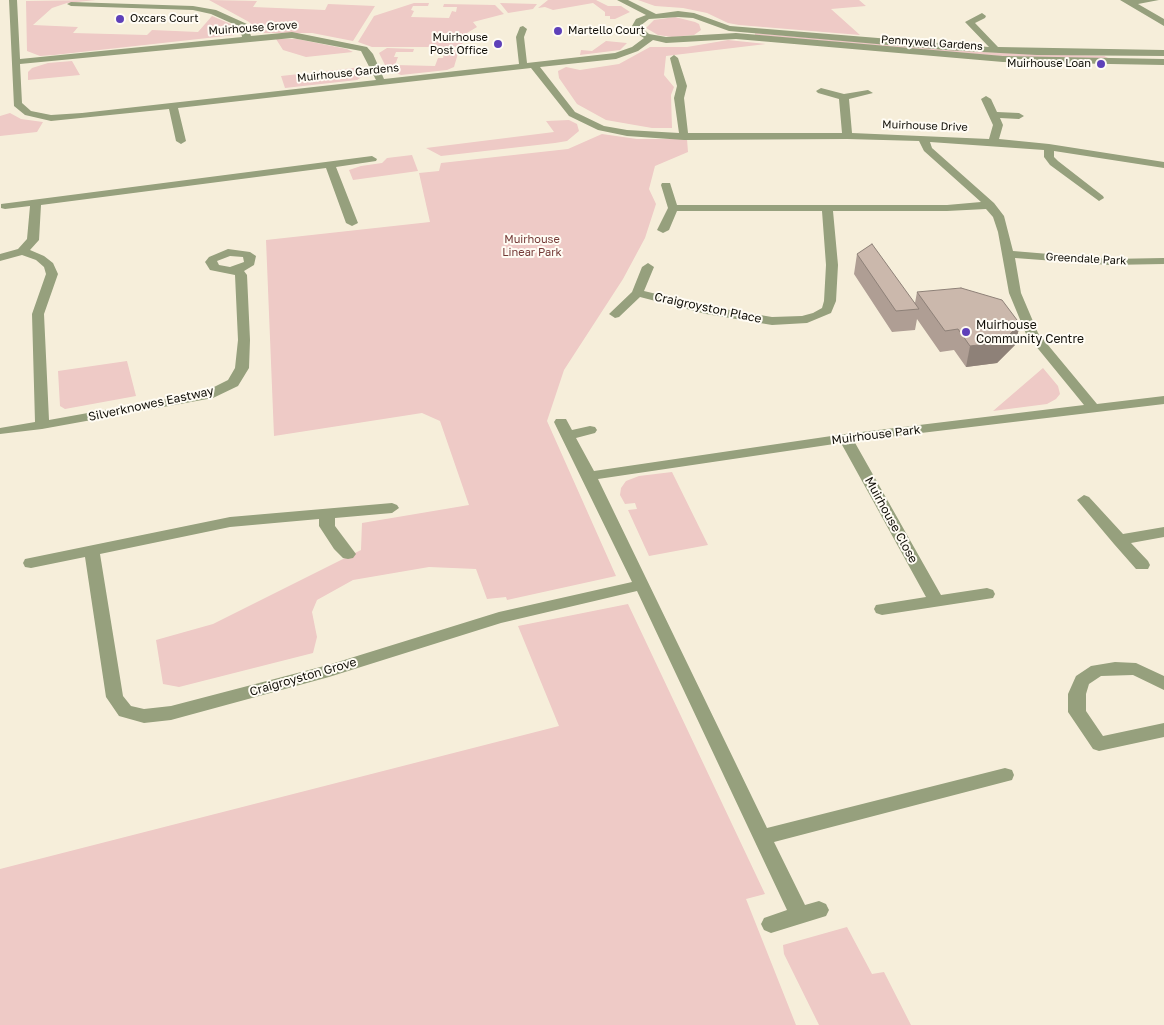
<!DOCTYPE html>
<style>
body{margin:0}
canvas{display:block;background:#f6eeda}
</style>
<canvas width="1164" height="1025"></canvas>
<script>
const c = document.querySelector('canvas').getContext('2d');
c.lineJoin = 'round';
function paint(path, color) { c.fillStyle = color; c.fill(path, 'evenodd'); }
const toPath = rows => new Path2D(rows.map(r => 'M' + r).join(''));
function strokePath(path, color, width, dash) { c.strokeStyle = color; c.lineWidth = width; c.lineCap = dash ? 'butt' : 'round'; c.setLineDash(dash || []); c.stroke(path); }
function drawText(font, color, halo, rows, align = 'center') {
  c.font = font + ' "Golos Text",sans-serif'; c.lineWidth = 4; c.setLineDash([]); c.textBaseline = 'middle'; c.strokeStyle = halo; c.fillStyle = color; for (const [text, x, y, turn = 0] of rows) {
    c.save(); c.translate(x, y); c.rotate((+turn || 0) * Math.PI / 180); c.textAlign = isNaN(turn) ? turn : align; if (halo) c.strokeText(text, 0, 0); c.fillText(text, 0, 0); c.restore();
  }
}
paint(toPath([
 [96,0,67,3,52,8,33,25,78,27,73,33,147,35,152,30,198,32,212,16,233,25,236,29,235,35,54,55,40,56,27,51,26,1],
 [209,0,257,1,253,7,325,10,328,4,375,6,353,41,312,33,259,33,249,22],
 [548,0,596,0,608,6,621,6,630,12,615,19,610,19,610,16,605,16,605,12,593,3,553,10,545,7,538,8],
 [638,0,859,0,866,6,831,9,860,35,739,25,728,23,707,13,683,8,655,6],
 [414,3,429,3,428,6,413,6,411,10,414,11,411,17,449,18,452,11,456,12,457,7,443,7,444,4,495,5,504,14,473,22,477,27,467,33,461,47,372,47,358,42,374,16],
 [500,3,537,4,533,9,508,13],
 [675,17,695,22,699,24,701,30,694,35,672,37,658,35,646,28,654,20],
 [755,33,981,52,1104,56,1110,59,992,56,755,36],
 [276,39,297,39,347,49,353,52,306,57,283,50],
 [728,40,766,44,666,56,664,75,674,87,671,95,672,128,652,128,606,120,577,104,559,78,558,71,566,67,580,70,619,64,650,47,687,47],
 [606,41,627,43,620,50,580,55,581,50,592,51],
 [387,48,414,49,413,52,396,52,394,57,398,57,395,65,435,66,438,58,443,58,444,53,429,52,430,49,459,50,454,67,447,70,401,75,387,69,379,53],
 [72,61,80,75,28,80,28,72,32,68,48,63],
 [363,67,365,75,357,80,285,88,281,76],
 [10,113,21,119,43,122,37,132,0,136,0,116],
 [569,120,577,124,579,131,567,141,555,143,441,156,426,148,554,132,546,121],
 [602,134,637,139,687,139,688,152,655,166,649,189,656,204,645,238,623,279,564,370,547,421,616,576,507,600,506,597,487,599,476,569,429,567,353,580,317,600,312,612,317,637,313,653,179,687,163,684,156,640,213,624,361,550,362,523,469,505,440,421,422,413,274,436,266,240,430,222,419,173,439,171,441,163,568,149],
 [412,155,418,171,353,180,349,170,361,166,382,163,387,158],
 [127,361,136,396,65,409,60,406,58,371],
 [1043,368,1058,386,1060,394,1056,399,1047,404,993,411],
 [672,472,708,545,649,556,628,510,637,509,635,503,625,504,620,495,621,488,626,481,639,476],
 [628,604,765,894,746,899,796,1025,0,1025,0,869,559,726,518,626],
 [847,927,872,974,884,972,911,1025,819,1025,784,954,783,945]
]), '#eecac6');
paint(toPath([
 [9,0,17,0,20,59,242,37,240,27,211,14,193,10,71,6,67,4,71,2,193,6,216,10,247,24,251,36,292,32,367,47,373,54,384,79,519,64,516,37,520,27,523,26,527,29,524,37,527,63,615,53,632,47,644,38,636,33,632,26,636,19,646,15,617,0,628,0,656,14,678,11,694,13,730,26,989,47,965,22,982,13,986,16,985,18,975,23,998,47,1164,50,1164,56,1037,55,945,50,729,31,693,18,678,17,649,19,640,26,649,34,666,37,736,33,1003,56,1164,59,1164,65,1003,62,736,39,666,43,653,40,638,51,616,59,540,67,575,112,604,126,627,130,679,133,674,98,677,86,670,58,674,55,678,58,687,86,684,98,688,133,842,133,839,99,818,93,816,91,821,88,844,94,868,90,873,93,849,99,852,133,989,139,993,125,981,99,986,96,991,99,997,112,1019,113,1024,116,1019,119,1000,118,1003,125,999,139,1049,144,1164,162,1164,168,1054,151,1054,157,1058,161,1103,196,1104,198,1099,201,1050,165,1044,157,1044,150,930,142,932,148,994,203,1004,216,1013,251,1109,259,1164,258,1164,264,1109,265,1015,258,1021,293,1038,333,1097,404,1164,396,1164,404,854,441,941,595,987,588,993,590,995,594,993,598,882,615,876,613,874,609,876,605,926,597,841,443,598,479,767,828,1005,768,1012,770,1014,775,1012,780,774,842,805,905,819,901,826,904,829,910,826,916,771,933,764,930,761,924,764,918,787,910,637,591,501,623,329,677,171,720,144,723,119,716,106,697,85,557,31,568,25,567,23,563,25,559,230,517,392,503,397,505,399,508,392,513,335,518,335,526,356,554,353,558,348,559,343,558,334,549,319,526,319,519,230,527,100,554,123,696,131,706,144,709,171,706,328,665,499,612,632,582,554,422,556,419,566,419,572,430,590,426,595,427,597,430,595,433,576,438,594,471,845,434,1084,405,1026,334,1009,293,998,232,993,217,986,209,947,211,833,211,838,265,836,301,831,313,807,323,772,325,706,314,640,297,619,317,615,318,609,314,632,292,642,267,648,263,654,267,644,291,706,306,772,317,802,316,813,313,822,308,824,301,826,265,822,211,677,211,669,230,663,233,657,230,668,208,661,185,662,183,670,183,677,205,947,205,981,202,924,151,919,141,847,139,684,140,627,136,598,130,569,116,531,68,178,108,186,141,181,144,176,141,169,109,51,121,25,115,14,106,9,0],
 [292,38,361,51,376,80,82,113,51,115,31,111,22,103,20,64,292,38],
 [1120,0,1159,0,1138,4,1164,19,1164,26,1120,0],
 [372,156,377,159,376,161,336,167,358,223,352,226,346,223,326,168,41,205,39,240,30,250,44,256,53,263,58,274,44,314,49,420,204,392,228,380,235,368,238,340,235,275,210,270,205,262,209,257,228,249,250,252,256,256,254,265,244,271,247,275,250,340,249,368,238,386,213,398,42,429,0,434,0,428,35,422,32,314,46,274,44,267,36,260,22,255,0,261,0,254,18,249,27,239,30,206,5,209,1,208,1,204,372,156],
 [230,256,243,257,244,262,230,267,219,265,217,261,230,256],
 [1084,495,1089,497,1123,534,1164,527,1164,537,1131,543,1148,561,1150,565,1148,569,1136,569,1114,544,1077,500,1084,495],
 [1115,662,1136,663,1164,676,1164,690,1133,675,1101,676,1089,684,1086,694,1086,711,1103,736,1164,723,1164,737,1099,751,1093,749,1068,712,1068,694,1076,676,1091,666,1115,662]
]), '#96a07d');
paint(toPath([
 [857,254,915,303,917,292,1020,324,1015,345,997,363,966,367,954,350,940,352,917,319,915,330,892,332,854,274]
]), '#af9e94');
paint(toPath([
 [1020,324,1015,345,997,363,966,367,970,346]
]), '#8e8178');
const building = toPath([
 [872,244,919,309,896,311,857,254,872,244],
 [961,288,1002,300,1020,324,1002,342,970,346,958,329,945,331,917,292,961,288]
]);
paint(building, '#cbb8ac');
strokePath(building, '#8e8178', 1);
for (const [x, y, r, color] of [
 [120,19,5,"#5e40b9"],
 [558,31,5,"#5e40b9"],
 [498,44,5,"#5e40b9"],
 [1101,64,5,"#5e40b9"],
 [966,332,5,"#5e40b9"]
]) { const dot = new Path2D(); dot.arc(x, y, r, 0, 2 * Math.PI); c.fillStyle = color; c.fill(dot); strokePath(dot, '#fffcf4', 2); }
drawText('11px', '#100e07', '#fffcf4', [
 ["Oxcars Court",130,19],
 ["Martello Court",568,31],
 ["Muirhouse",488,38,"right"],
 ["Post Office",488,51,"right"],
 ["Muirhouse Loan",1091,64,"right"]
], 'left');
drawText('11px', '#100e07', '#fffcf4', [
 ["Muirhouse Grove",253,28,-4],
 ["Pennywell Gardens",932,43,4],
 ["Muirhouse Gardens",348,73,-6],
 ["Muirhouse Drive",925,126,2],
 ["Greendale Park",1086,259,3]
]);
drawText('11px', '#743936', '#fffcf4', [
 ["Muirhouse",532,240],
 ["Linear Park",532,253]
]);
drawText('12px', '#100e07', '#fffcf4', [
 ["Craigroyston Place",708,308,12],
 ["Silverknowes Eastway",151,404,-12],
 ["Muirhouse Park",876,435,-7],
 ["Muirhouse Close",891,520,61],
 ["Craigroyston Grove",303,677,-16]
]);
drawText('12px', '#100e07', '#fffcf4', [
 ["Muirhouse",976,325],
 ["Community Centre",976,339]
], 'left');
</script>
